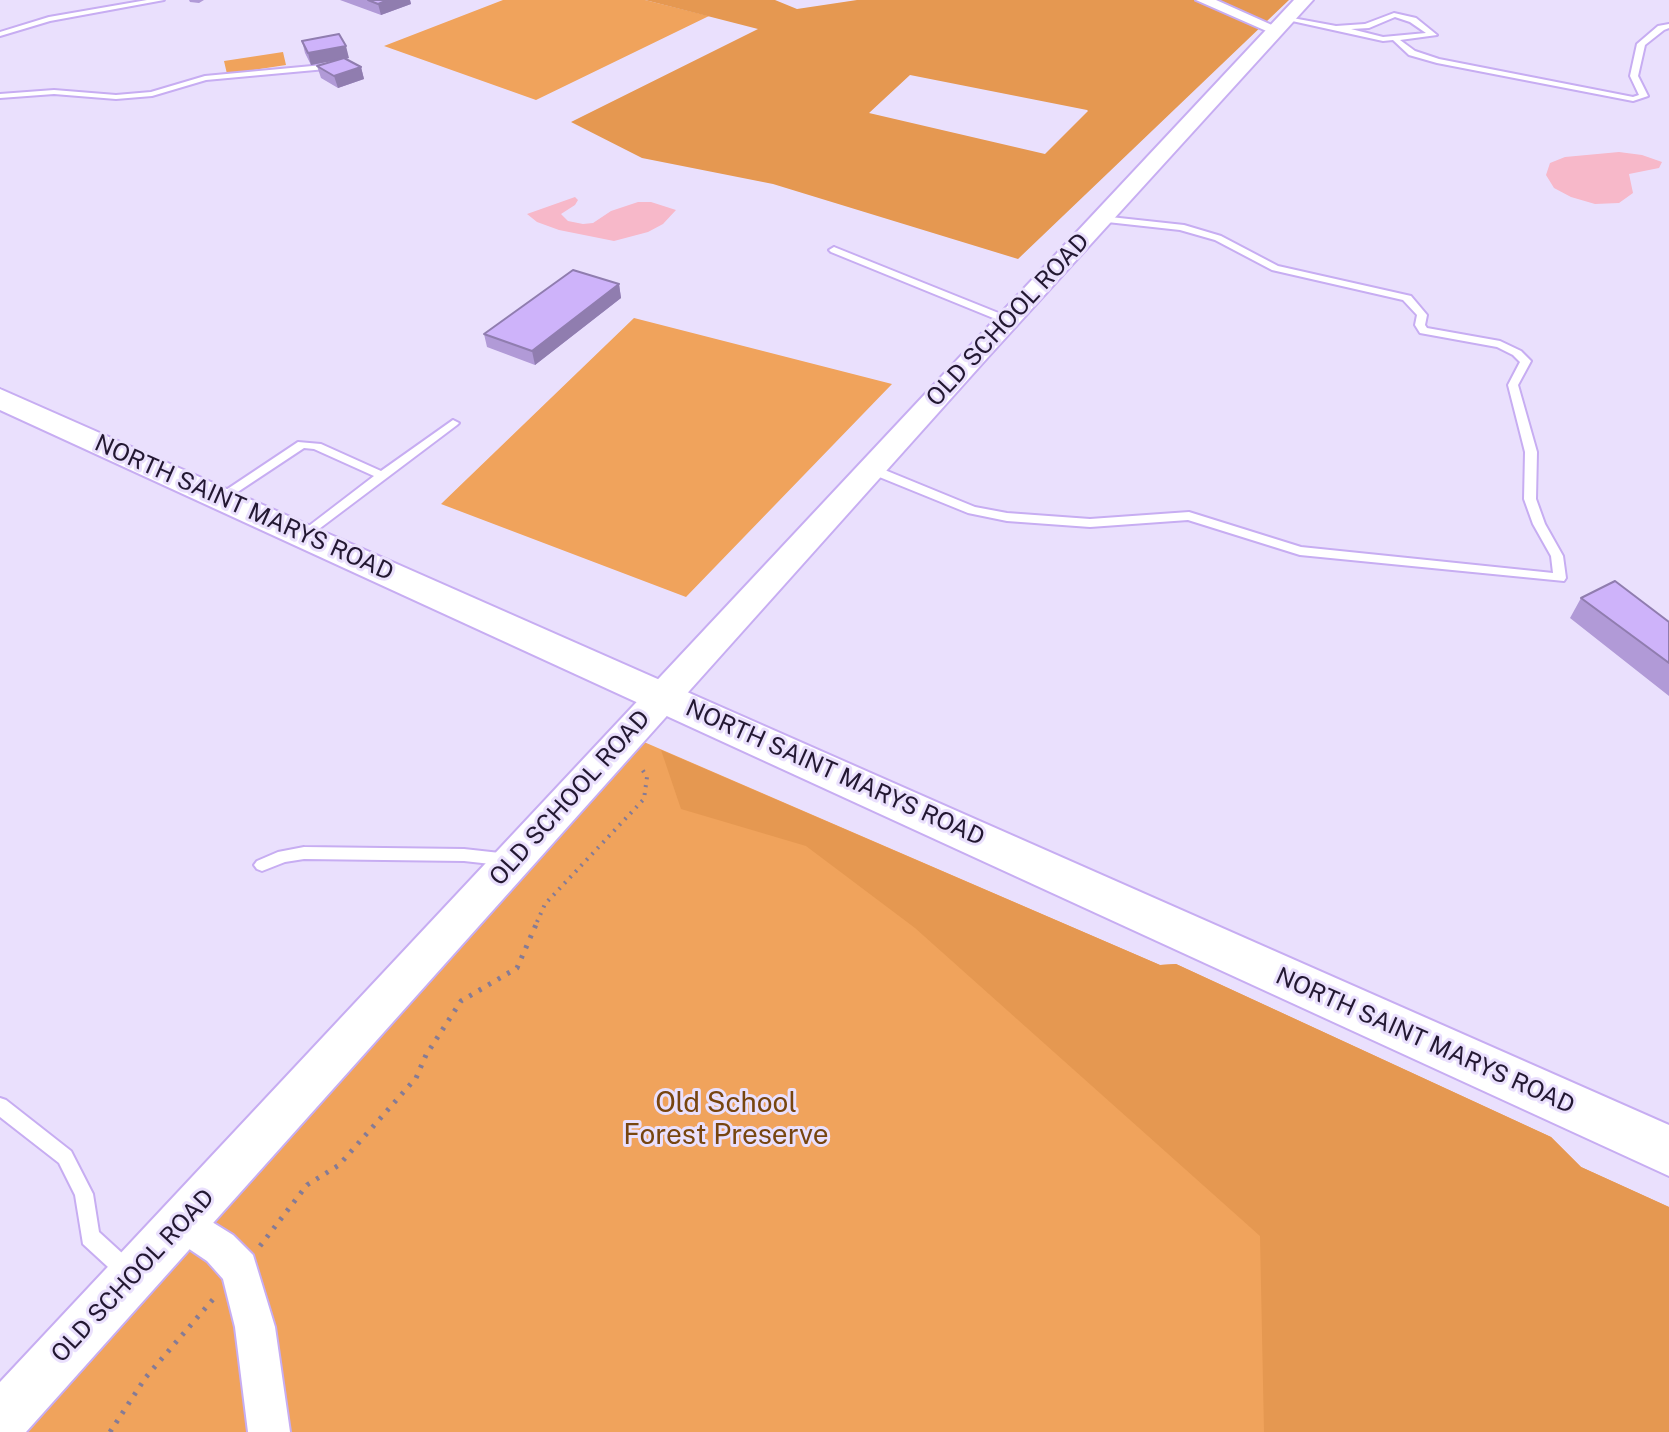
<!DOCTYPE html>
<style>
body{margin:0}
canvas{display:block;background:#eae0fd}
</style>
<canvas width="1669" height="1432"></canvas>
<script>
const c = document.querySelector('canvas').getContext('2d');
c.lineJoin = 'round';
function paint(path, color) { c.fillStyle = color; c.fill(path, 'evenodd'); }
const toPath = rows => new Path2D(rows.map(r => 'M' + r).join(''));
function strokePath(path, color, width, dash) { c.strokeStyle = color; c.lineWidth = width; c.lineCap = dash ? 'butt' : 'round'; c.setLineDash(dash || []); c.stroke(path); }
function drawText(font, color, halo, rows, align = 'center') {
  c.font = font + ' "Public Sans",sans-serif'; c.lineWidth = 6; c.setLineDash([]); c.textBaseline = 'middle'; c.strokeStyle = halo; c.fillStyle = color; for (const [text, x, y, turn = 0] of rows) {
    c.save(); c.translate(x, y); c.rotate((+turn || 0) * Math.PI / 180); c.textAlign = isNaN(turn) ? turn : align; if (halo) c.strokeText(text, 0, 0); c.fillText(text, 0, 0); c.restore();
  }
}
paint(toPath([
 [503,0,645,0,709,16,536,100,384,46],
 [283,52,286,65,227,74,224,61],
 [634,318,892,384,686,597,441,504],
 [644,742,1160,965,1176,964,1551,1137,1581,1167,1669,1207,1669,1432,27,1432]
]), '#f0a35c');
paint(toPath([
 [645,0,775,0,797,9,857,0,1289,0,1018,259,773,184,642,158,571,122,758,29],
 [910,75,1087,110,1088,111,1045,154,869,113],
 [661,750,1160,965,1176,964,1551,1137,1581,1167,1669,1207,1669,1432,1264,1432,1260,1236,915,928,806,846,681,809]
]), '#e59851');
paint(toPath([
 [1619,152,1642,155,1662,162,1659,168,1629,174,1633,193,1619,203,1595,204,1571,197,1554,188,1546,175,1550,163,1565,157],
 [575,197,578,200,575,205,561,214,568,221,583,224,593,223,611,211,638,202,651,202,676,210,663,224,648,232,614,241,559,230,537,222,527,214]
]), '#f7b8c9');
const service = toPath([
 [147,0,164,0,50,21,0,36,0,32,49,17,147,0],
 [1394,13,1416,18,1437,35,1400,40,1415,51,1439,59,1633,97,1639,95,1630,76,1637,44,1658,26,1669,24,1669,28,1664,30,1645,45,1638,76,1648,96,1633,101,1437,63,1409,55,1393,40,1383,41,1283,19,1287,17,1336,26,1365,24,1394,13],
 [1395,17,1410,22,1426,33,1383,37,1351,29,1369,28,1395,17],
 [323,65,327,67,326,69,206,80,152,96,116,99,54,94,0,98,0,94,54,90,116,95,151,92,205,76,323,65],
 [1101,216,1184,225,1221,236,1278,266,1411,296,1427,315,1425,325,1427,328,1500,341,1521,351,1531,361,1518,385,1537,452,1536,499,1545,524,1563,556,1566,578,1564,581,1300,555,1188,520,1090,527,1007,521,968,513,867,472,867,466,875,466,975,507,1007,513,1090,519,1189,512,1301,547,1553,573,1551,556,1533,524,1524,499,1525,452,1508,385,1520,362,1513,355,1497,347,1420,333,1415,325,1417,315,1403,300,1272,270,1215,240,1180,230,1098,221,1098,217,1101,216],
 [834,247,1011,318,1012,320,1003,322,831,252,829,250,834,247],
 [453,420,459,423,457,425,307,538,299,538,297,535,374,476,314,449,304,448,224,501,216,501,214,498,298,442,321,444,381,471,453,420],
 [304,847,464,849,509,854,514,856,517,860,514,864,509,866,464,861,304,859,285,862,262,871,257,869,254,865,257,861,278,852,304,847],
 [0,1098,6,1100,71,1151,93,1194,99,1232,134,1264,137,1271,134,1278,127,1281,120,1278,83,1244,75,1195,59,1163,0,1117,0,1098]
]);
const minor = toPath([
 [1196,0,1216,0,1283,30,1276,34,1271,33,1196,0],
 [183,1204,233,1235,253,1255,275,1327,290,1432,248,1432,235,1327,223,1279,207,1261,170,1236,164,1223,170,1210,183,1204]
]);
const tertiary = toPath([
 [1294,0,1313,0,989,356,26,1432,0,1432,0,1382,1294,0]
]);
const secondary = toPath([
 [0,389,1669,1125,1669,1176,0,410,0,389]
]);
strokePath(service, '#c7adf2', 4);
strokePath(minor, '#c7adf2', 4);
strokePath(tertiary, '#c7adf2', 4);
strokePath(secondary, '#c7adf2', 4);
strokePath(toPath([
 [537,922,545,904,644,799,647,777,640,766]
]), '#857b96', 4, [2, 6]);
strokePath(toPath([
 [260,1246,307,1185,339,1165,416,1078,426,1055,461,1001,517,968,538,920],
 [110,1432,146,1377,215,1297]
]), '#857b96', 5, [3, 8]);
paint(service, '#fff');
paint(minor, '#fff');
paint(tertiary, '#fff');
paint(secondary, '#fff');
paint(toPath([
 [189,0,204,0,199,3,190,2],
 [340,0,410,0,411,4,381,15],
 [302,41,349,58,346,59,361,67,364,79,338,88,321,78,317,66,336,60,311,65,305,53],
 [619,284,621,298,535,365,487,347,484,334],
 [1581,598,1669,622,1669,696,1570,618]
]), '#b19ad7');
paint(toPath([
 [388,0,410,0,411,4,381,15,378,4],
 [346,46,349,58,311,65,308,53],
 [361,67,364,79,338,88,334,76],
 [619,284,621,298,535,365,532,351]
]), '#907daf');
const building = toPath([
 [368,0,388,0,378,4,368,0],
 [339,34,346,46,308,53,302,41,339,34],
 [344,58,361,67,334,76,317,66,344,58],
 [573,270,619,284,532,351,484,334,573,270],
 [1615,581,1669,622,1669,663,1581,598,1615,581]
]);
paint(building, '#ceb3fa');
strokePath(building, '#907daf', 2);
drawText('24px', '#231832', '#eae0fd', [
 ["OLD SCHOOL ROAD",1008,320,-47],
 ["NORTH SAINT MARYS ROAD",244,508,24],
 ["NORTH SAINT MARYS ROAD",835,773,24],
 ["OLD SCHOOL ROAD",570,798,-48],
 ["NORTH SAINT MARYS ROAD",1425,1041,24],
 ["OLD SCHOOL ROAD",133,1276,-47]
]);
drawText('28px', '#77450f', '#eae0fd', [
 ["Old School",726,1103],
 ["Forest Preserve",726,1135]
]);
</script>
